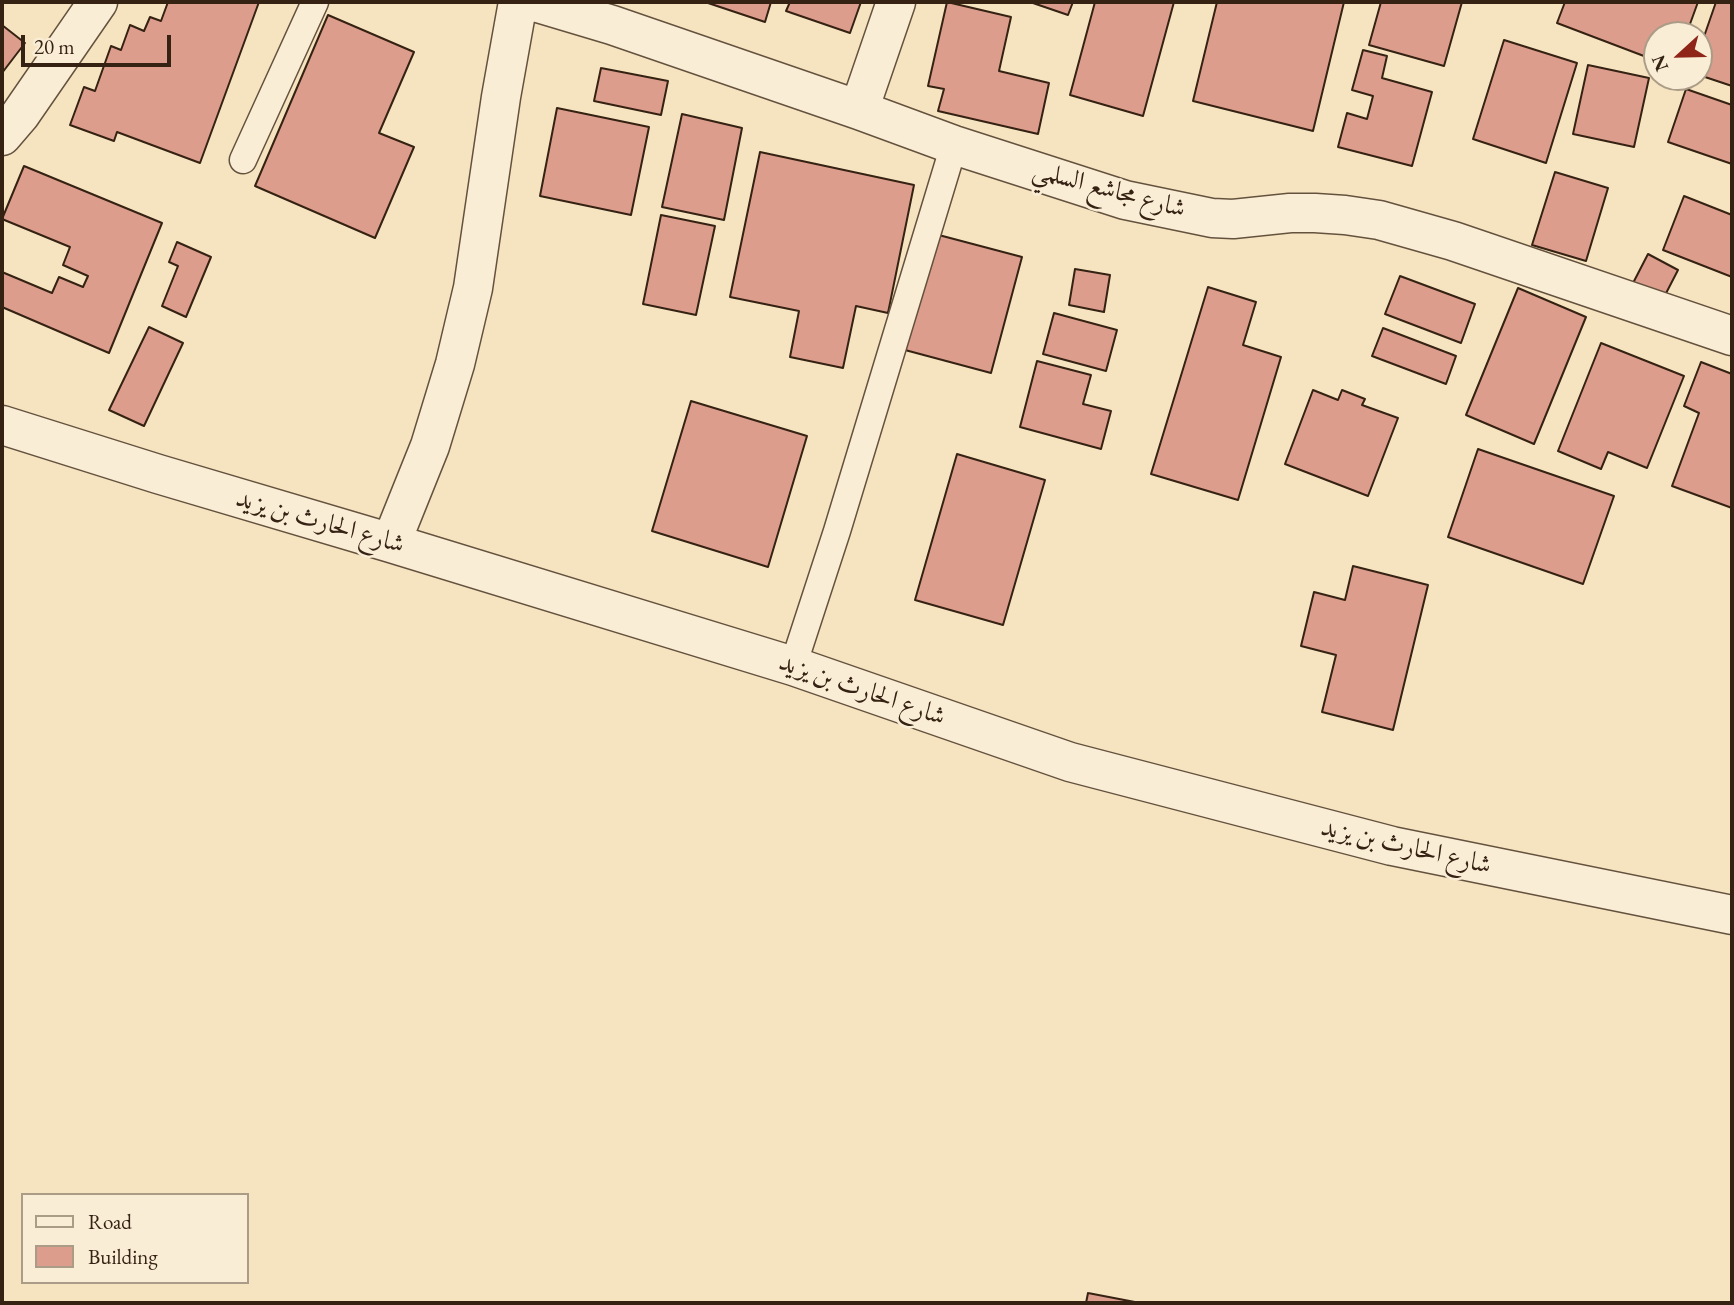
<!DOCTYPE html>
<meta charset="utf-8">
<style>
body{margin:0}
#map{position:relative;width:1734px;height:1305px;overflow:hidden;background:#f6e4c0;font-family:"EB Garamond",serif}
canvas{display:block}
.frame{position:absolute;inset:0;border:4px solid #352213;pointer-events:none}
.legend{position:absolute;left:21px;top:1193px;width:228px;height:91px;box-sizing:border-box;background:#f9edd6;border:2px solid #ab9c88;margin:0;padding:9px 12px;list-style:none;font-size:21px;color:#352213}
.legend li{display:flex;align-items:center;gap:14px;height:35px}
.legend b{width:35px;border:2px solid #ab9c88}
.north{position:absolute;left:1643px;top:21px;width:70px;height:70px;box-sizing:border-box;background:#f9edd6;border:2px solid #ab9c88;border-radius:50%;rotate:248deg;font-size:19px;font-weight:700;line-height:28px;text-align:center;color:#352213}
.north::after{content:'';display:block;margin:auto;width:24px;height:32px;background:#8f2418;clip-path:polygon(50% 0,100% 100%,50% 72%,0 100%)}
.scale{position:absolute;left:21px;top:35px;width:150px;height:32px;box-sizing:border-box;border:4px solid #352213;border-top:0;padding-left:9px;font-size:21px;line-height:24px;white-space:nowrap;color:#352213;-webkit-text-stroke:5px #f9edd6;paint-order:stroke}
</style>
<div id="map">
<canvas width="1734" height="1305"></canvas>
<div class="frame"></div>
<ul class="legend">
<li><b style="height:9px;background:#f9edd6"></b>Road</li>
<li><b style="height:19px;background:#dc9d8c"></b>Building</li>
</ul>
<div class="north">N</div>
<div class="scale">20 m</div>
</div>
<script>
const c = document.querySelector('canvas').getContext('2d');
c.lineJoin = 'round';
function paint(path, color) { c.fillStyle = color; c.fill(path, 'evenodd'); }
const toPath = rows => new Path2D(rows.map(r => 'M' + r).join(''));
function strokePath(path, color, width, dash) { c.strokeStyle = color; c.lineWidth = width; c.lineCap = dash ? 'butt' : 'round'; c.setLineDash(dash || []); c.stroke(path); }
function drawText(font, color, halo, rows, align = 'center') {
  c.font = font + ' "EB Garamond",Amiri,serif'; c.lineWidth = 5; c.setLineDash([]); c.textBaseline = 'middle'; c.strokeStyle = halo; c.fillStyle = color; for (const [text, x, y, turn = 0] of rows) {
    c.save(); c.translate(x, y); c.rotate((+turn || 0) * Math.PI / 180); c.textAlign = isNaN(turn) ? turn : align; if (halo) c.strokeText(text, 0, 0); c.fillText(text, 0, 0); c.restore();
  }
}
const building = toPath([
 [168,2,259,2,200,163,117,132,114,141,70,125,84,87,95,91,111,46,121,50,130,25,144,31,150,17,161,21,168,2],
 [705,2,771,2,765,22,705,2],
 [790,2,861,2,850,33,786,11,790,2],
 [947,2,1011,17,999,71,1049,83,1038,134,938,111,944,89,928,86,947,2],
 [1030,2,1073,2,1068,15,1030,2],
 [1095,2,1174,2,1143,116,1070,95,1095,2],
 [1217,2,1344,2,1313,131,1193,101,1217,2],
 [1381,2,1462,2,1444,66,1369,45,1381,2],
 [1565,2,1698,2,1686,35,1657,35,1657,61,1557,23,1565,2],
 [1716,2,1732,2,1732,86,1699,75,1699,51,1716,2],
 [328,15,414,52,379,133,414,147,375,238,255,186,328,15],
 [2,25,25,43,2,73,2,25],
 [1504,40,1577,63,1546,163,1473,139,1504,40],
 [1363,50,1387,56,1382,78,1432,92,1412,166,1338,147,1347,113,1367,119,1373,96,1352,90,1363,50],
 [1588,65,1649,78,1634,147,1573,134,1588,65],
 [601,68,668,81,661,115,594,101,601,68],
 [1686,89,1732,105,1732,164,1668,142,1686,89],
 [557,108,649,127,631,215,540,196,557,108],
 [682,114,742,128,724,220,662,207,682,114],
 [760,152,914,185,888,313,856,306,843,368,790,357,799,311,730,297,760,152],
 [24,166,162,223,109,353,2,307,2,272,52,293,59,277,83,287,88,276,63,265,70,247,2,219,24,166],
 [1555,172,1608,188,1586,261,1532,245,1555,172],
 [1684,196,1732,215,1732,277,1663,250,1684,196],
 [661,215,715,226,696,315,643,304,661,215],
 [935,234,1022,257,991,373,905,350,935,234],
 [177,242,211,257,186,317,162,306,178,266,169,262,177,242],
 [1648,254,1678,270,1661,303,1631,287,1648,254],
 [1075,269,1110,275,1104,312,1069,305,1075,269],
 [1400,276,1475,304,1461,343,1385,314,1400,276],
 [1208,287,1256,302,1243,345,1281,357,1238,500,1151,474,1208,287],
 [1518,288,1586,317,1534,444,1466,415,1518,288],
 [1054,313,1117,330,1106,371,1043,354,1054,313],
 [149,327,183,343,144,426,109,410,149,327],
 [1383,328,1456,356,1446,384,1372,356,1383,328],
 [1601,343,1684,376,1647,468,1608,452,1601,469,1558,451,1601,343],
 [1037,361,1091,375,1083,404,1111,411,1101,449,1020,427,1037,361],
 [1701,362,1732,374,1732,508,1672,486,1699,413,1684,406,1701,362],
 [1313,390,1338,400,1342,390,1365,399,1362,405,1398,418,1368,496,1285,464,1313,390],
 [691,401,807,436,768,567,652,531,691,401],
 [1478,449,1614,496,1583,584,1448,537,1478,449],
 [957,454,1045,480,1003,625,915,600,957,454],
 [1353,566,1428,585,1393,730,1322,712,1336,655,1301,646,1314,592,1345,600,1353,566],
 [1088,1293,1140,1303,1086,1303,1088,1293]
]);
paint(building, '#dc9d8c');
strokePath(building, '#352213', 2);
const lane = toPath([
 [243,160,315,2],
 [793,666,837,531,954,145]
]);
const street = toPath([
 [535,2,612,25,859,110,954,145,1125,200,1212,218,1233,219,1290,213,1315,213,1345,215,1379,220,1453,241,1732,336],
 [859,110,896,2],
 [2,136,20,115,98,2],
 [2,425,158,474,391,543,793,666,1070,762,1392,846,1732,915],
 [391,543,430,446,455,364,473,288,501,97,518,2]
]);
strokePath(lane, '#65523e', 29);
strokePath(street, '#65523e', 41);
strokePath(lane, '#f9edd6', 26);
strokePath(street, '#f9edd6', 38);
drawText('26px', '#352213', '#f9edd6', [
 ["شارع مجاشع السلمي",1109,190,15],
 ["شارع الحارث بن يزيد",320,522,16],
 ["شارع الحارث بن يزيد",862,690,19],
 ["شارع الحارث بن يزيد",1406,847,13]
]);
</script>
